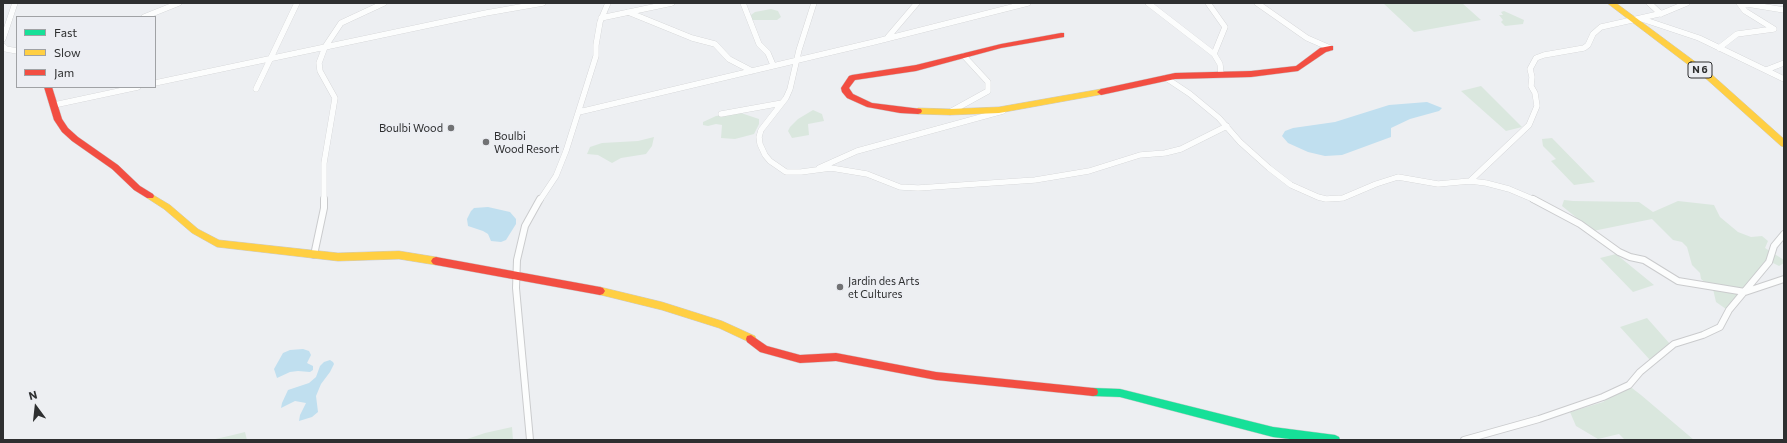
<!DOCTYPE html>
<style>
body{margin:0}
#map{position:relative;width:1787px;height:443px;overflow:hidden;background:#edeff2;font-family:Commissioner,sans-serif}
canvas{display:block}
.frame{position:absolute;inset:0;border:4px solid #2e2f30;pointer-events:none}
.legend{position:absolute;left:16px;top:16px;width:140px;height:72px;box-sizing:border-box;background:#eceef3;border:1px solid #a0a2a5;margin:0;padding:5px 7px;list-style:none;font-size:12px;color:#2e2f30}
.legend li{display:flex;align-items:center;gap:8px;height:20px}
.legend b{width:20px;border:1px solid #a0a2a5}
.north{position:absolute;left:16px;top:387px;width:40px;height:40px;-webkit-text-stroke:3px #eceef3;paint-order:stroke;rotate:345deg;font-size:11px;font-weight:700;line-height:16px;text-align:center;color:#2e2f30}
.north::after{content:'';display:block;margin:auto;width:14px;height:18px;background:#2e2f30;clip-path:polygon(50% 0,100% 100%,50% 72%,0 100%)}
</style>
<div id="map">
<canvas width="1787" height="443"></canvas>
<div class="frame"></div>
<ul class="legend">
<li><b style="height:5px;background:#16e098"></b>Fast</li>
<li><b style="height:5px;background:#ffcf43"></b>Slow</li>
<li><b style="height:5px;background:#f24e42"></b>Jam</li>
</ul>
<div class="north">N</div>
</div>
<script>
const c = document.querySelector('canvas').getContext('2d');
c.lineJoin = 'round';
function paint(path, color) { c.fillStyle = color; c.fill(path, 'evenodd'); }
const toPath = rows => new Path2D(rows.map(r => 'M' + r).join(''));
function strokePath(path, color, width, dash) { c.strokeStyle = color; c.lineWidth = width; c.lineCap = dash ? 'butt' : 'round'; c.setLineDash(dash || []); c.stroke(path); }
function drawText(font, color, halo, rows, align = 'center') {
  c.font = font + ' Commissioner,sans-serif'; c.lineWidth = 3.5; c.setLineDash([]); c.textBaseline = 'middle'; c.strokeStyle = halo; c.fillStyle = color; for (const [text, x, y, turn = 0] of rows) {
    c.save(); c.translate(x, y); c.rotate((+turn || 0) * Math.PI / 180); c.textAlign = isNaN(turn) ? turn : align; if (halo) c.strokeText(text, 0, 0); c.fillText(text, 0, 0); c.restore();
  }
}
paint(toPath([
 [1383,3,1462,3,1481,20,1414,32],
 [771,9,778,11,781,17,777,20,752,20,751,15,755,12],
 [1504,11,1524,20,1523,24,1505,26,1501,22,1503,20,1499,15,1503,15,1501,12],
 [1481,86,1522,127,1506,131,1461,91],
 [813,110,822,114,824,121,808,124,809,135,792,138,788,131,790,127,798,119],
 [741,113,759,119,759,124,754,134,735,139,721,138,722,125,716,124,708,126,703,125,703,122,716,116],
 [654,137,652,146,646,154,621,158,612,163,598,155,587,154,590,147,602,143,638,141],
 [1552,138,1595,182,1574,185,1551,161,1556,159,1543,146,1542,139],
 [1564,200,1573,201,1639,202,1653,212,1678,201,1714,205,1720,217,1738,232,1751,237,1762,236,1768,241,1765,248,1784,260,1784,263,1779,266,1771,262,1726,309,1716,302,1713,289,1701,279,1700,273,1692,265,1687,247,1682,242,1673,240,1652,219,1593,231,1562,206],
 [1616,254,1654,285,1633,292,1600,258],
 [1647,318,1670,344,1650,360,1620,327],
 [1628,385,1641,395,1694,440,1625,440,1619,434,1598,439,1576,426,1570,412,1603,402],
 [512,427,513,440,464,440,485,433],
 [245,432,247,440,211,440,233,435]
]), '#dae7de');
paint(toPath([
 [1427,102,1442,108,1439,111,1410,119,1391,128,1391,137,1342,155,1325,156,1308,152,1288,143,1282,136,1285,131,1293,128,1335,122,1389,105],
 [488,207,510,212,516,219,516,224,506,240,501,242,491,241,488,234,483,231,468,226,467,219,471,211,474,208],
 [303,349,309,351,311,355,307,363,313,366,313,370,310,372,298,371,290,372,277,378,274,369,283,353,290,350],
 [330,360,333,362,334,364,330,372,321,384,316,396,318,412,312,417,299,421,300,415,306,403,295,401,281,408,282,403,288,390,309,383,316,377,320,366,324,362]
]), '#c0dfef');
const streetFar1 = toPath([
 [743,3,759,44,768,53,773,65],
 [814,3,799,50,790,89,786,98,761,130,759,137,760,144,765,155,770,161,786,172,801,172,831,168,867,174,900,187,918,188,1035,180,1089,171,1140,155,1165,153,1181,149,1227,126],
 [1148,3,1214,54],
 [1208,3,1225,27,1214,54,1220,64,1221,74],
 [1257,3,1307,38,1330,48],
 [1649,3,1661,14],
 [1741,3,1784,10],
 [628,12,692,38,715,44,729,59,752,71],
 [144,17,179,3],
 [601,18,672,3],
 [1642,19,1699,38,1784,79],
 [888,37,917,3],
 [3,39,15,3],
 [3,46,6,49,17,51],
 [1719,48,1737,34,1774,29,1745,11,1739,3],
 [1766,70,1784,63],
 [1166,78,1190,94,1219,118,1240,142,1269,168,1291,185,1318,197,1326,199,1343,198,1376,184,1398,177,1438,184,1470,181,1486,183,1509,189,1535,200],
 [155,83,486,13,543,3],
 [256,89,297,3],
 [54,105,138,87],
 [579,112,874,42,1028,3],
 [950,112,988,91,988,82,964,56],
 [721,114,782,103],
 [819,168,857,151,1003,111],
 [1470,181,1529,125,1537,106,1535,93,1531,86,1532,77,1530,69,1536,58,1544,55,1584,48,1588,45,1593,34,1601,27,1663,13,1687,3],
 [324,200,324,163,335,98,320,71,319,63,325,47,341,23,384,3],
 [540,200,556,176,566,151,596,56,596,45,600,22,608,3]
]);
const street = toPath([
 [1533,199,1580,224,1619,252,1630,257,1644,260,1678,281,1745,292,1784,279],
 [314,255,324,208,324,199],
 [530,440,516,288,517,260,525,226,540,199],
 [1464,440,1539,419,1603,397,1629,385,1640,372,1674,344,1703,335,1720,327,1729,310,1769,262,1774,246,1784,234]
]);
const fast = toPath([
 [1093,388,1120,389,1273,427,1335,435,1339,437,1340,440,1298,440,1273,437,1120,397,1093,396,1089,395,1088,392,1089,389,1093,388]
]);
const slow = toPath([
 [1607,3,1616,3,1709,72,1784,139,1784,147,1781,146,1703,76,1607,3],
 [1101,89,1104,90,1105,92,1104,94,999,113,950,115,918,114,914,111,918,108,950,109,999,107,1101,89],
 [150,193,170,205,198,229,219,240,338,253,399,251,436,257,439,258,441,261,439,264,436,265,399,259,338,261,217,247,192,233,164,209,147,198,146,196,147,194,150,193],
 [600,287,662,302,722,321,755,336,756,339,755,342,751,343,719,328,662,310,597,294,595,291,597,288,600,287]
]);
const jam = toPath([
 [1061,33,1064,33,1064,37,1001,48,916,71,855,80,849,88,853,94,872,103,921,109,922,111,921,113,918,114,900,113,867,107,847,98,842,92,841,88,849,76,852,75,916,65,1001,44,1061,33],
 [1330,46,1333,46,1333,50,1326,52,1298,71,1251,77,1175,79,1101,95,1097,92,1101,89,1175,73,1251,71,1296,66,1320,48,1330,46],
 [44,87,52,87,62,119,68,128,78,137,118,165,140,186,153,194,154,196,153,198,147,198,134,190,112,169,72,141,62,132,54,120,44,87],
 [436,257,600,287,603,288,605,291,603,294,600,295,436,265,433,264,431,261,433,258,436,257],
 [751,335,767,346,800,355,836,353,936,372,1093,388,1097,389,1098,392,1097,395,1093,396,936,380,836,361,800,363,760,352,747,342,746,339,747,336,751,335]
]);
strokePath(streetFar1, '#cacbcd', 6);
strokePath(street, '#cacbcd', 8);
strokePath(fast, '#cacbcd', 1);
strokePath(slow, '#cacbcd', 1);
strokePath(jam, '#cacbcd', 1);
strokePath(streetFar1, '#fcfdfd', 5.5);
strokePath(street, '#fcfdfd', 6);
paint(fast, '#16e098');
paint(slow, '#ffcf43');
paint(jam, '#f24e42');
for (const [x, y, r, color] of [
 [451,128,4,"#717274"],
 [486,142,4,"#717274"],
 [840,287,4,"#717274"]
]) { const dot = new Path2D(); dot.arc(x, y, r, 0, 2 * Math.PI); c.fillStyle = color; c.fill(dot); strokePath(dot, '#eceef3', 1.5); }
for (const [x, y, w] of [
 [1700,70,24]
]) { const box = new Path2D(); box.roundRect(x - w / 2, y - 8, w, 16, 3); c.fillStyle = '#eceef3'; c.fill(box); strokePath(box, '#2e2f30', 1); }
drawText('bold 10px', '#2e2f30', null, [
 ["N 6",1700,70]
]);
drawText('11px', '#2e2f30', '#eceef3', [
 ["Boulbi Wood",443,128,"right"],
 ["Boulbi",494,136],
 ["Wood Resort",494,149],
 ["Jardin des Arts",848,281],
 ["et Cultures",848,294]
], 'left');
</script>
